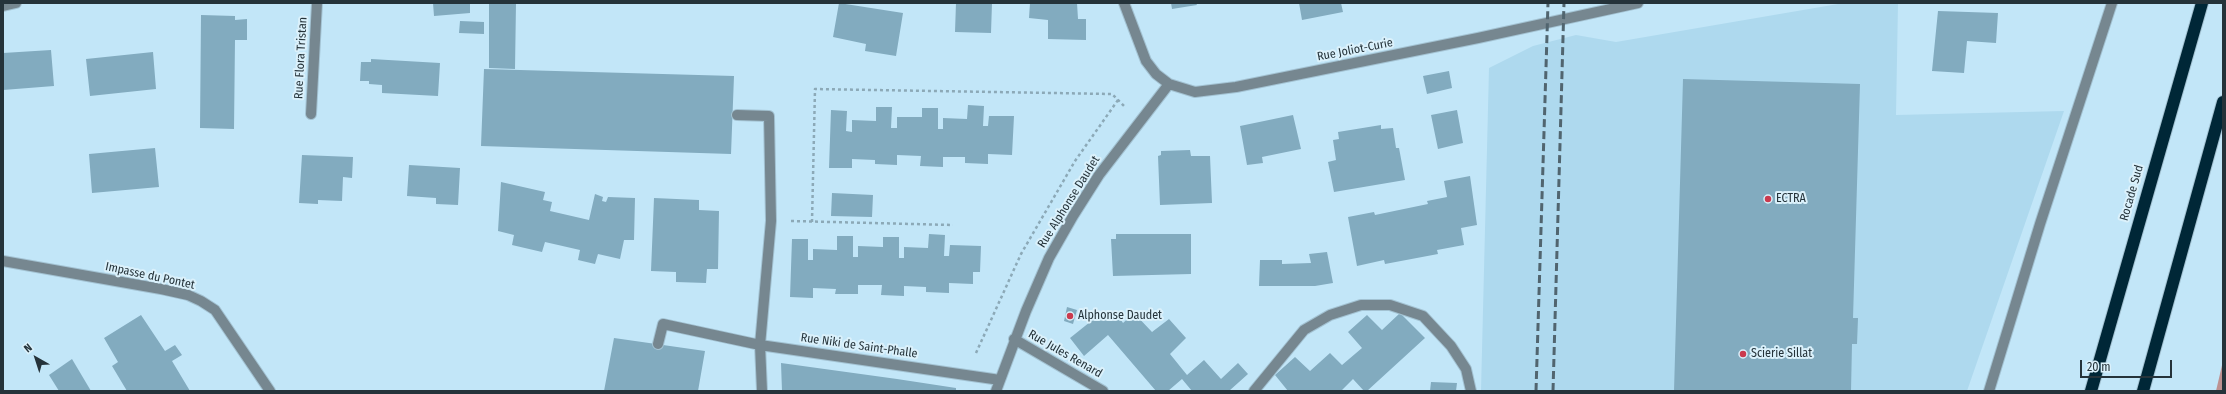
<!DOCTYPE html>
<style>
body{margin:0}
#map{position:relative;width:2226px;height:394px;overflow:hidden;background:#c2e6f8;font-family:"Fira Sans Condensed",sans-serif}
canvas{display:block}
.frame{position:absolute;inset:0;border:4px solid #25333a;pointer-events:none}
.north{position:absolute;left:16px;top:338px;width:40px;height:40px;-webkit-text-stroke:3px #dbf1fb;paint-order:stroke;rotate:321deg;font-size:11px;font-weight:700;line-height:16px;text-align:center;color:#25333a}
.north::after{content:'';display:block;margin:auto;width:14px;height:18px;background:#25333a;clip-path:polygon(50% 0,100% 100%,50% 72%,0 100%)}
.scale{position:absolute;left:2080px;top:360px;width:92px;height:18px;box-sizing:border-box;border:2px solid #25333a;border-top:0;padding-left:5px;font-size:12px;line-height:14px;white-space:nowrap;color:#25333a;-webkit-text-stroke:3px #dbf1fb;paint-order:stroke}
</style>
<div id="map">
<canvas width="2226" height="394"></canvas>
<div class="frame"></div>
<div class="north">N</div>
<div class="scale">20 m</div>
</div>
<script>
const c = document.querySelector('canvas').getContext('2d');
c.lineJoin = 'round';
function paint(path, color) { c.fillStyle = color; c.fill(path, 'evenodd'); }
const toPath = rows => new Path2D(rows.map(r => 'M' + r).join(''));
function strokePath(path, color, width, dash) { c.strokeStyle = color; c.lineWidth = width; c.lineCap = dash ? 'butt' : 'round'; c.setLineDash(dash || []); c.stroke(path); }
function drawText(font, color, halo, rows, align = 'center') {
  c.font = font + ' "Fira Sans Condensed",sans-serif'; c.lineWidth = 4; c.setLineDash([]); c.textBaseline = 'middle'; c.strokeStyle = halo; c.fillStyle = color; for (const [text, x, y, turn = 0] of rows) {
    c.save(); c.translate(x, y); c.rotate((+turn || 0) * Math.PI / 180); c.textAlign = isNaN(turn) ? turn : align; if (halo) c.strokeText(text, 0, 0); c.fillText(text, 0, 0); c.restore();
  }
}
paint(toPath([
 [1844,3,1898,3,1896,115,2064,111,1967,391,1481,391,1489,68,1533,46,1576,35,1616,42]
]), '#aed9ee');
paint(toPath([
 [2223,361,2223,391,2216,391]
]), '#bd9191');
paint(toPath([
 [433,3,470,3,470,13,434,16],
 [489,3,516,3,515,69,489,68],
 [839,3,903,13,896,56,865,51,866,44,833,37],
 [956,3,992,3,991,33,955,32],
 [1030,3,1077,3,1078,19,1086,19,1086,40,1048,39,1048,20,1029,18],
 [1171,3,1196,3,1197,5,1172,9],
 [1299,3,1341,3,1343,12,1302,20],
 [1938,11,1998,13,1996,43,1967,41,1964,73,1932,71],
 [201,15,235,16,235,20,247,19,247,40,235,40,234,129,200,128],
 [460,21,484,22,484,34,459,33],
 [51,50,54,86,3,90,3,53],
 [153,52,156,89,90,96,86,59],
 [371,59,440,63,438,96,382,93,382,85,369,84,369,81,360,81,361,62,371,62],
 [484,69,734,76,731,154,481,146],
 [1449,71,1452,88,1427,94,1423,76],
 [1683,79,1860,84,1853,318,1858,318,1857,344,1852,344,1851,391,1674,391],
 [968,105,984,106,983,126,988,126,989,116,1014,116,1012,155,988,154,988,164,965,163,965,157,943,157,943,167,920,166,921,156,897,155,897,165,875,164,875,160,852,159,852,168,829,168,831,110,847,111,846,131,852,132,852,120,876,121,876,107,892,107,891,128,897,128,897,117,922,117,922,108,938,108,938,129,943,129,943,118,967,119],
 [1457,110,1463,143,1438,149,1431,115],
 [1293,115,1301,149,1262,157,1263,163,1247,165,1240,126],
 [1381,125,1381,129,1393,128,1396,148,1399,148,1405,180,1334,192,1328,162,1336,160,1333,140,1339,139,1338,132],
 [155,148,159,187,92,193,89,154],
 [1190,150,1191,156,1210,156,1212,203,1160,205,1158,156,1161,155,1161,151],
 [302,155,353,157,352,178,343,177,342,201,318,200,318,204,299,203],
 [409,165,460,168,458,205,436,204,436,198,407,196],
 [1470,176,1477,225,1461,228,1464,245,1437,250,1438,254,1385,264,1384,260,1357,266,1348,217,1374,212,1375,215,1428,204,1427,201,1447,197,1444,181],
 [501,182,545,192,543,200,552,202,550,211,589,220,595,194,603,197,602,201,606,202,608,197,635,198,634,240,624,240,620,259,598,254,595,264,578,260,580,250,545,242,542,252,512,245,514,235,498,231],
 [832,193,873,195,872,217,831,216],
 [654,198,699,200,699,210,719,211,718,269,707,269,706,283,676,282,676,272,651,271],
 [929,234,945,235,944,256,949,256,950,245,981,246,980,272,973,272,973,284,949,283,949,293,926,292,926,287,904,286,904,296,881,295,882,285,858,285,858,294,835,294,836,289,813,288,813,298,790,297,792,239,808,239,808,260,813,260,813,249,837,250,837,236,853,236,853,257,858,257,858,246,883,247,883,237,899,237,899,258,904,258,904,247,928,248],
 [1116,234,1191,234,1191,274,1113,276,1111,239,1116,239],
 [1327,252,1333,283,1315,286,1259,286,1260,260,1282,260,1282,264,1311,263,1309,254],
 [1067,307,1077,310,1073,324,1064,321],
 [1115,311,1123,323,1134,313,1152,332,1169,319,1186,338,1170,354,1187,375,1204,360,1221,379,1238,363,1248,374,1229,391,1192,391,1182,379,1168,391,1156,391,1108,335,1084,356,1070,338,1100,314,1106,319],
 [1400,313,1425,338,1367,391,1364,391,1353,379,1341,391,1288,391,1275,375,1295,357,1310,371,1330,353,1342,365,1362,348,1348,332,1358,323,1367,315,1382,330],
 [141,315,165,351,175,345,182,355,172,361,190,391,127,391,112,366,118,362,104,338],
 [614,338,705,351,698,391,604,391],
 [72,359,91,391,59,391,49,375],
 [781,363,897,379,956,388,956,391,782,391],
 [1431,382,1457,383,1456,391,1430,391]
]), '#82abbf');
const minor = toPath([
 [1124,3,1146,61,1156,74,1169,84,1195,92,1236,87,1478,38,1638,3],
 [3,6,16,3],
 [311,114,317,3],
 [737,115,769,116,771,221,760,345,762,391],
 [3,261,161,289,188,295,201,301,215,310,270,391],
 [1014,339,1103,391],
 [658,344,663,324,760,345,1000,380],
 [996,391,1026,311,1049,258,1073,216,1099,175,1169,84],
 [1254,391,1304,330,1330,315,1361,305,1390,305,1423,316,1451,346,1466,369,1471,391],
 [1989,391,2040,224,2112,3]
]);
const highway = toPath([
 [2091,391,2202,3],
 [2143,391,2223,102]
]);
strokePath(minor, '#a3c2d2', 12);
strokePath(highway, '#a3c2d2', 14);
strokePath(toPath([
 [791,221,953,225],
 [812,222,815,89,1112,94,1124,106],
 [976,353,1021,254,1075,161,1118,100],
 [2223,391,2223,390]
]), '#8ca9b7', 2.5, [3, 3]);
strokePath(minor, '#768790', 10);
strokePath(highway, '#002737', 12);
strokePath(toPath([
 [1536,391,1548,3],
 [1553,391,1564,3]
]), '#51656f', 3, [8, 4]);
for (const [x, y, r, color] of [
 [1768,199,4,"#cb3a4e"],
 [1070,316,4,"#cb3a4e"],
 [1743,354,4,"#cb3a4e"]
]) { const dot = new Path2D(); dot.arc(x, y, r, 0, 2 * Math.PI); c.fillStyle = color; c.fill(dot); strokePath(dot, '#dbf1fb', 1.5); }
drawText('12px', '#25333a', '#dbf1fb', [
 ["Rue Joliot-Curie",1355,50,-11],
 ["Rue Flora Tristan",301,58,-87],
 ["Rocade Sud",2132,193,-74],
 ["Rue Alphonse Daudet",1069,202,-58],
 ["Impasse du Pontet",150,276,12],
 ["Rue Niki de Saint-Phalle",859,346,8],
 ["Rue Jules Renard",1065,354,30]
]);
drawText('12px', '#25333a', '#dbf1fb', [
 ["ECTRA",1776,199],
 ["Alphonse Daudet",1078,316],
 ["Scierie Sillat",1751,354]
], 'left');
</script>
